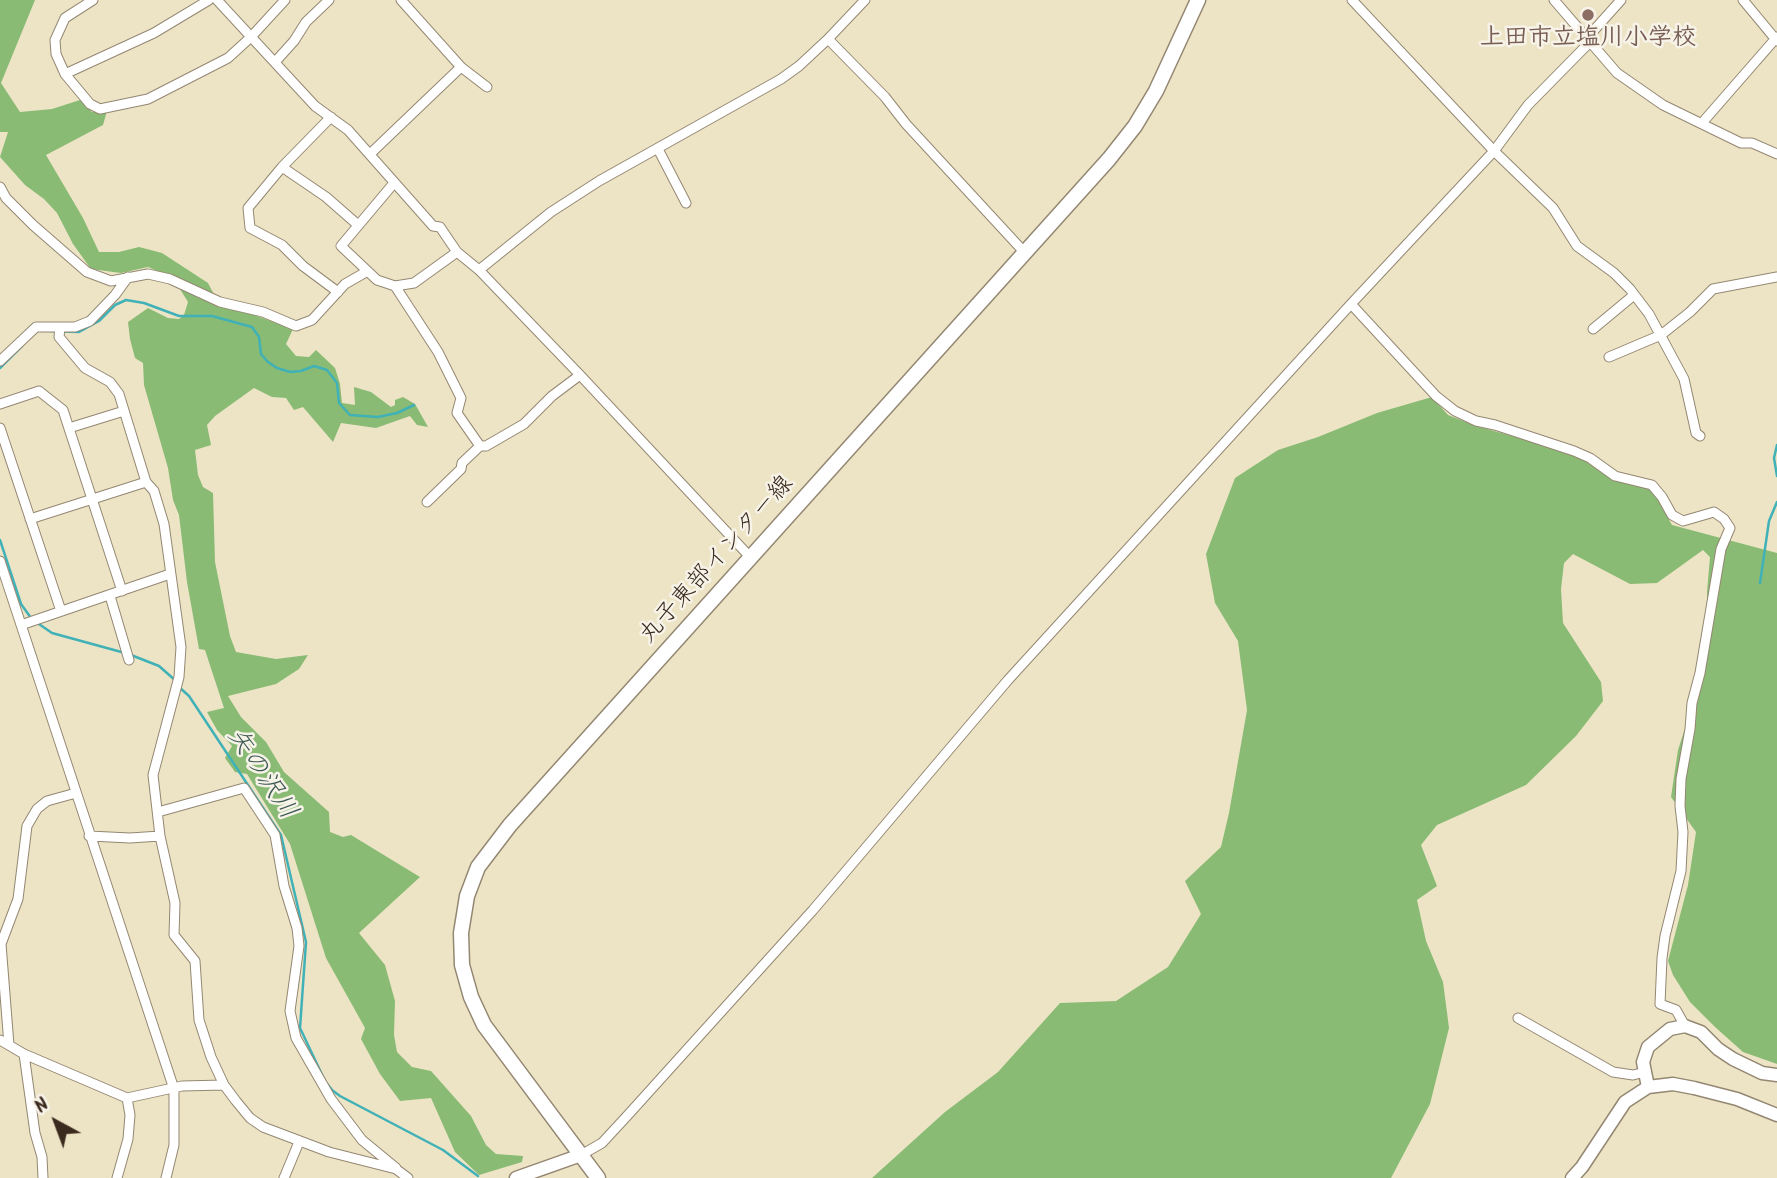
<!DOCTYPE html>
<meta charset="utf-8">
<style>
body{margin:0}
#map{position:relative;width:1777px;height:1178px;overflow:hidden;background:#ede4c6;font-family:Kalam,sans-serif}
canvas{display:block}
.north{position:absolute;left:21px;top:1087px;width:70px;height:70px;-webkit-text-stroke:5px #f7f3e8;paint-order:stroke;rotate:319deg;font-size:19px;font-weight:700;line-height:28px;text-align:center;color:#3b2a1e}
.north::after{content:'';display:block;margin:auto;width:24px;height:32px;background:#3b2a1e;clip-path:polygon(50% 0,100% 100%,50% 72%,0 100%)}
</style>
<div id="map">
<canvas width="1777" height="1178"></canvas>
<div class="north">N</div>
</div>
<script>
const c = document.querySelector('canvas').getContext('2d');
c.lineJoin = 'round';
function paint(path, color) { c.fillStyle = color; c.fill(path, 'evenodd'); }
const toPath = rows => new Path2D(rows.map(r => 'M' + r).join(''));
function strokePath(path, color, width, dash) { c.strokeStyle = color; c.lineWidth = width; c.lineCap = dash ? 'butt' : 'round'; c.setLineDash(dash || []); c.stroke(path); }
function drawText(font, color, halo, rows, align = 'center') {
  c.font = font + ' Kalam,"Klee One",sans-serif'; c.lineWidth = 5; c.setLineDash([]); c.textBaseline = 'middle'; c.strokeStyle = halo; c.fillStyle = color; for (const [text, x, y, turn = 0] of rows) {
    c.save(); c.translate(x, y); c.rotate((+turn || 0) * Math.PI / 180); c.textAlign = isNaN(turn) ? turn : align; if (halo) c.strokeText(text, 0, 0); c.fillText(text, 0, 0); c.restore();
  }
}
paint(toPath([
 [0,0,35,0,1,83,20,112,52,109,80,100,92,112,107,111,103,125,46,155,83,218,99,252,119,252,139,247,162,253,208,283,218,302,293,329,286,344,296,356,309,357,316,350,335,368,340,384,342,403,355,405,354,387,371,392,391,407,395,405,395,400,403,397,415,404,428,427,417,425,410,416,376,428,341,423,333,442,303,407,294,410,286,398,272,397,254,388,215,416,207,425,211,445,195,450,198,475,203,487,213,493,215,562,230,636,236,652,276,659,308,655,299,669,276,684,228,696,241,717,266,742,284,772,329,812,330,832,343,837,351,835,420,877,359,933,385,965,395,1001,394,1035,397,1052,412,1067,431,1071,471,1116,486,1145,496,1154,523,1156,522,1162,479,1175,455,1152,431,1098,400,1101,380,1074,361,1039,365,1028,326,958,290,844,247,774,235,772,225,758,232,746,217,730,207,712,224,708,205,650,199,649,187,582,179,515,173,500,168,468,144,385,143,363,135,358,130,339,128,322,148,308,168,318,179,319,184,315,188,302,173,278,148,267,121,273,91,269,73,244,57,213,44,199,25,185,0,157,8,132,0,132],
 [1432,397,1448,415,1476,426,1556,448,1649,484,1672,525,1777,553,1777,1064,1743,1052,1715,1027,1690,1002,1673,975,1668,961,1688,885,1696,832,1671,797,1678,750,1708,658,1707,592,1710,557,1703,550,1657,583,1630,584,1573,554,1564,563,1561,589,1563,623,1601,682,1603,701,1576,736,1526,785,1437,825,1421,845,1437,886,1417,900,1426,941,1443,982,1449,1028,1430,1104,1391,1178,872,1178,945,1112,998,1072,1060,1003,1116,1001,1168,967,1201,914,1185,881,1221,847,1229,813,1247,710,1238,641,1215,603,1206,554,1235,478,1278,450,1318,437,1377,413]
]), '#89bb74');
strokePath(toPath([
 [50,331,79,332,99,321,115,305,126,300,144,303,179,316,212,316,252,327,259,337,261,354,268,362,277,368,290,372,301,371,314,366,327,370,337,383,339,403,350,415,378,417,397,413,414,405],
 [0,368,22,346],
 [1777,445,1774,458,1777,476],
 [0,540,21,604,31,618],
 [1760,583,1769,521,1777,502],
 [36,622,52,633,125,653],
 [131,655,159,666,176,681],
 [179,687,189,696,281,835,306,942,300,1028,325,1081,332,1090,340,1096,443,1150,478,1176]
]), '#40b1b7', 2.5);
const minor = toPath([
 [93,0,65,18,55,40,56,54,65,74,90,104,100,109,148,99,228,58,251,37,285,0],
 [217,0,315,106,348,130,433,226,440,227,457,252,479,270,580,375,751,558],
 [401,0,461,67,487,87],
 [1352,0,1494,151,1553,208,1577,246,1614,273,1630,289,1649,314,1684,379,1696,433,1700,436],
 [1554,0,1617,73,1663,105,1741,143,1752,143,1777,154],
 [1743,0,1777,41],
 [1587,38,1621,0],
 [828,39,885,97,906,124,1025,253],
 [275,62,294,41,306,22,329,0],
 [65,74,154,33,209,0],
 [331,117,282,167,248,208,250,228,282,245,303,266,338,292],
 [1702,123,1777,37],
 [658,149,686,203],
 [370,154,461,67],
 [282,167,326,197,358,225],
 [394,183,341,246,377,280,395,286,414,283,457,252],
 [0,187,6,198,33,225,87,272,111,281,148,274,170,279,220,302,263,312,296,326,312,320,345,284,366,272],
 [479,270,551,212,599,181,781,79,799,66,828,39,865,0],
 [395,286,438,352,461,398,457,413,480,446],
 [1351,304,1436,396,1455,411,1476,421,1495,425,1574,451,1590,458,1615,476,1652,485,1662,497,1672,515,1683,521,1714,512,1724,519,1730,528,1721,549,1700,673,1692,703,1690,729,1681,779,1680,806,1683,832,1681,871,1665,936,1662,958,1660,1004,1676,1010,1685,1026],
 [60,327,59,337,85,368,110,382,119,394,146,482,154,491,164,524,181,647,179,677,153,775,160,836,175,903,174,935,195,961,199,1020,211,1057,224,1085,236,1101,250,1118,263,1127,329,1152,396,1169,408,1178],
 [1593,329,1634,295],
 [1609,357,1661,335,1690,312,1713,289,1777,277],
 [0,361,36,327,75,327,90,321,115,295,128,277],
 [0,404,39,391,63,410,122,591],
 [0,428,61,611],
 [69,428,124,411],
 [427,502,461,469,462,463,480,446,486,446,524,424,552,396,580,375],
 [30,519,146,482],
 [0,561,174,1089,174,1145,166,1178],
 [110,596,129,660],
 [21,625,170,574],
 [158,812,244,788,275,835,284,886,297,928,299,946,290,1011,296,1038,331,1099,362,1140,396,1168],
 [89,836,130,838,160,836],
 [1518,1018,1613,1072,1633,1075,1645,1072],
 [0,1040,24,1054,127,1098,182,1086,224,1085],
 [9,1045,1,944,18,899,27,826,37,809,47,801,76,793],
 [24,1054,35,1133,42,1157,43,1178],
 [581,1155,602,1143,627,1116,813,910,1008,680,1351,304,1494,151,1528,105,1590,42],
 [117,1178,128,1139,130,1115,127,1098],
 [284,1178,299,1142]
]);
const tertiary = toPath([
 [1648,1087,1643,1062,1648,1047,1670,1029,1685,1026,1701,1032,1718,1049,1733,1059,1762,1073,1777,1075],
 [516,1178,581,1155],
 [1572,1178,1582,1167,1625,1102,1648,1087,1673,1084,1694,1088,1737,1099,1777,1115]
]);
const primary = toPath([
 [598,1178,484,1025,471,997,462,965,461,933,467,896,478,867,510,825,1109,159,1135,126,1156,91,1198,0]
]);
strokePath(minor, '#948772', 11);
strokePath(tertiary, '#948772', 15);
strokePath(primary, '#948772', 17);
strokePath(minor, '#fff', 9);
strokePath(tertiary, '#fff', 12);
strokePath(primary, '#fff', 14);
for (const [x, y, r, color] of [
 [1588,15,7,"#8d6e63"]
]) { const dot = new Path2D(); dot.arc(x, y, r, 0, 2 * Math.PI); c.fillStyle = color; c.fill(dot); strokePath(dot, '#f7f3e8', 2.5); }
drawText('bold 24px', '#785e54', '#f7f3e8', [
 ["上田市立塩川小学校",1588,40]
]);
drawText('24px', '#3b2a1e', '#f7f3e8', [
 ["丸子東部インター線",718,561,-48]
]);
drawText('italic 26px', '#3d5954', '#f7f3e8', [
 ["矢の沢川",260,775,56]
]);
</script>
